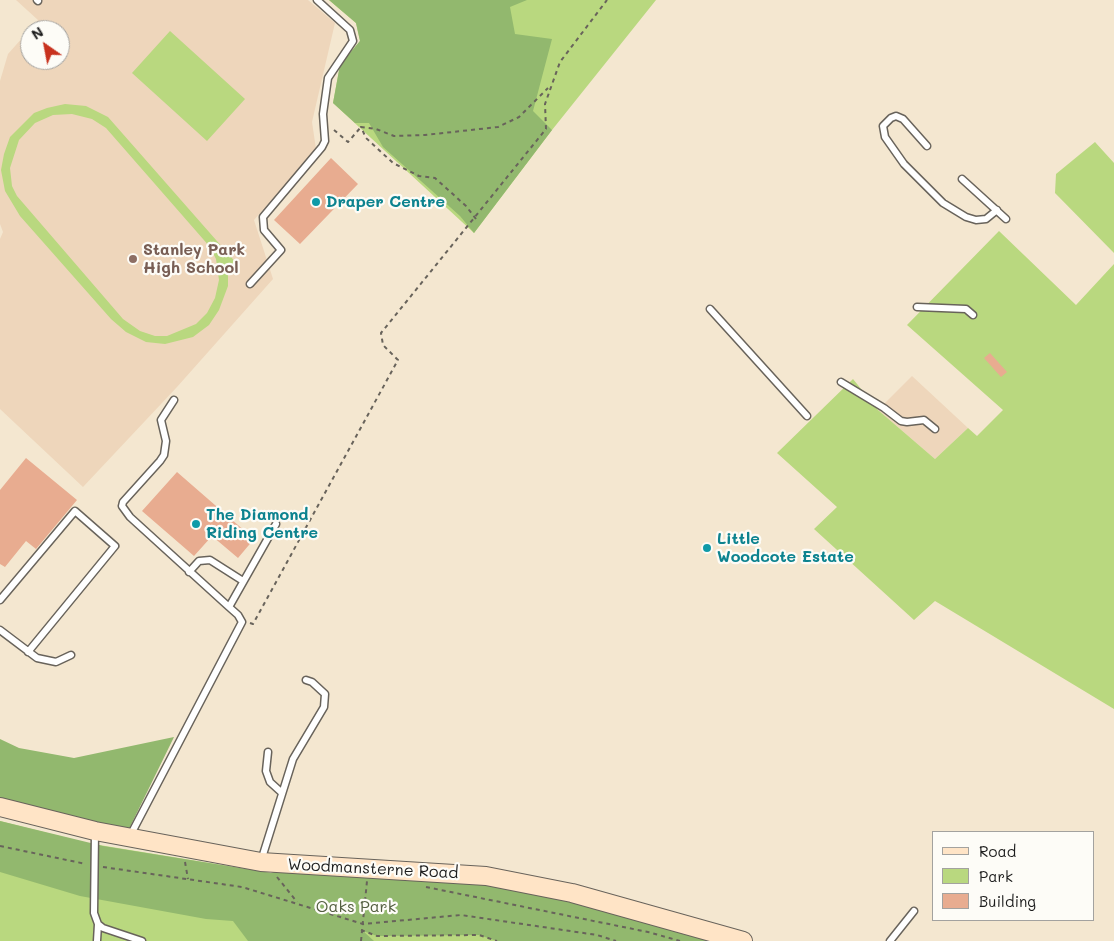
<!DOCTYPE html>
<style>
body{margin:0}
#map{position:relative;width:1114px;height:941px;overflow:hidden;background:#f4e7d0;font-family:Mali,sans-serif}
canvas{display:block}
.legend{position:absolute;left:932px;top:831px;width:162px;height:90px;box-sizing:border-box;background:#fdfcf7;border:1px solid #a3a29f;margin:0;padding:6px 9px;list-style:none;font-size:15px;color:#1c1c1c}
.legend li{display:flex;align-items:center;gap:10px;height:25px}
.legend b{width:25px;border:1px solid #a3a29f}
.north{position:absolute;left:20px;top:20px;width:50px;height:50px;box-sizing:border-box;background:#fdfcf7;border:1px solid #a3a29f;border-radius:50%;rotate:327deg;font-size:14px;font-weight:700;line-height:20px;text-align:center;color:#1c1c1c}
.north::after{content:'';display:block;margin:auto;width:18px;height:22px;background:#c8321e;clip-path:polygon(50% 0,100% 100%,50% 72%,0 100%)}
</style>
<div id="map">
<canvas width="1114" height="941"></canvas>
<ul class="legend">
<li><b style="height:6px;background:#ffe4c6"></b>Road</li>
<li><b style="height:14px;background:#b9d87f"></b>Park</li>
<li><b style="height:14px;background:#e8ac90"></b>Building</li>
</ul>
<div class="north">N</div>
</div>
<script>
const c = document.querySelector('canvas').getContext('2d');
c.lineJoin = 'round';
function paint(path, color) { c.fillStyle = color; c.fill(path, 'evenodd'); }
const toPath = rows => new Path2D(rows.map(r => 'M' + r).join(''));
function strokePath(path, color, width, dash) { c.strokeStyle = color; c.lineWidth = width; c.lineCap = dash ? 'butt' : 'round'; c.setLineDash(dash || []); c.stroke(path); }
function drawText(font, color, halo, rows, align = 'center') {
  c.font = font + ' Mali,sans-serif'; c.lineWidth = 4.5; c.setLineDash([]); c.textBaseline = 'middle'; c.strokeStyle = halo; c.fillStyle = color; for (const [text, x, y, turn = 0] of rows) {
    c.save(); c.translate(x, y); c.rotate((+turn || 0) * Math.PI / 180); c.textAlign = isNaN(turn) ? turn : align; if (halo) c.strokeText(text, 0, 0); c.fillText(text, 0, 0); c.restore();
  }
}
paint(toPath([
 [16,0,308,0,335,23,312,122,316,149,254,220,273,279,177,387,83,487,0,409,0,239,3,232,0,224,0,81,8,54,38,20],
 [30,30,60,30,60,60,30,60],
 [912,376,968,428,935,459,878,410]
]), '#eed6bb');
paint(toPath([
 [329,0,656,0,552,130,474,233,333,103,340,65,360,41,356,23],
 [170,31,245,99,207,141,132,73],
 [65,104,86,106,108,117,238,265,228,272,228,286,219,310,209,325,193,337,165,344,146,342,126,332,111,319,20,216,5,191,1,170,4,154,10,137,34,113,47,108],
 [72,114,92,119,106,128,210,247,216,259,219,280,215,298,207,313,196,324,167,336,155,336,140,331,123,319,17,196,12,186,10,168,19,140,35,123,53,115],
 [1095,142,1114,163,1114,253,1055,193,1056,174],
 [999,231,1076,305,1114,264,1114,709,935,601,914,620,814,529,837,507,777,453,853,379,878,410,935,459,968,428,977,436,1003,410,907,325],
 [0,821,87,843,271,873,291,868,743,941,0,941]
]), '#b9d87f');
paint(toPath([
 [329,0,527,0,510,7,515,34,552,39,533,111,552,130,474,233,460,216,383,147,369,123,355,123,333,103,340,65,360,41,356,23],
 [174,737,128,831,0,798,0,739,19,748,74,758],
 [0,821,103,846,271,873,291,868,486,876,743,941,497,941,479,935,377,936,363,931,374,941,248,941,233,921,206,919,80,896,0,872]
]), '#92b86e');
paint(toPath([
 [331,158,358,184,300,244,274,220],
 [990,353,1007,372,1001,377,984,358],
 [26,458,77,500,36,549,26,541,5,567,0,564,0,490],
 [177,472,254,539,238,558,212,536,194,556,142,511]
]), '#e8ac90');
const lane = toPath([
 [37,0,38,1],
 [927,146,903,119,896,116,891,118,883,126,885,137,904,164,943,203,966,217,976,220,986,219,997,210],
 [962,179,1006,219],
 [250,284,281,250,264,230,263,217,322,147,325,141,323,114,328,78,353,41,350,30,317,0],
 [917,307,966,309,973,315],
 [710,309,807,416],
 [841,382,884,408,901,421,907,422,924,420,935,429],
 [174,400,161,420,166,441,164,455,160,461,123,502,122,506,130,517,229,607],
 [189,572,199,561,210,560,243,581],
 [0,600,75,511,115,546,28,652],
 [0,630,37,658,56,662,71,655],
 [268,752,266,771,270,782,281,792],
 [95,832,94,913,98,924,103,928,142,941],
 [130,836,242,622,238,615,229,607,276,524],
 [261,861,293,759,324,707,325,694,312,682,306,680],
 [97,941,98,924],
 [890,941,914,911]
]);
const secondary = toPath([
 [0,807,95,831,261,862,486,876,572,893,743,941]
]);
strokePath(lane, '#68635b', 9);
strokePath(secondary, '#68635b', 20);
strokePath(toPath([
 [334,130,348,142,361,127],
 [476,219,466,206,435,178,419,176,393,163,366,138,361,127,376,129,394,136,425,135,498,127,519,117,548,88],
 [250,623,253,624,398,360,383,345,381,333,546,129,545,104,560,62,607,0],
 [0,846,86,864],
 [185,862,188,879],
 [103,867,242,887,363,924,461,915,597,935,616,941],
 [277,877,297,902],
 [426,887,648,932,680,941],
 [361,930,377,936,479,935,497,941],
 [361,941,367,881]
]), '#68635b', 2, [4, 4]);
strokePath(lane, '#fff', 6);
strokePath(secondary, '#ffe4c6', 18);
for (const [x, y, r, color] of [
 [316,202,5,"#0f9aa8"],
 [133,259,5,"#8d6e63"],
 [196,524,5,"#0f9aa8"],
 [707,548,5,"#0f9aa8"]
]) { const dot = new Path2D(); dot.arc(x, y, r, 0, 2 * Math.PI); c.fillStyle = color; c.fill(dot); strokePath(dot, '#fdfcf7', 2); }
drawText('bold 16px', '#0d838f', '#fdfcf7', [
 ["Draper Centre",326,202],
 ["The Diamond",206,515],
 ["Riding Centre",206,533],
 ["Little",717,539],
 ["Woodcote Estate",717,557]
], 'left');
drawText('bold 16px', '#785e54', '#fdfcf7', [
 ["Stanley Park",143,250],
 ["High School",143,268]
], 'left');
drawText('16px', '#1c1c1c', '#fdfcf7', [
 ["Woodmansterne Road",373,869,3]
]);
drawText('16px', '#535e3f', '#fdfcf7', [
 ["Oaks Park",356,907]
]);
</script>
